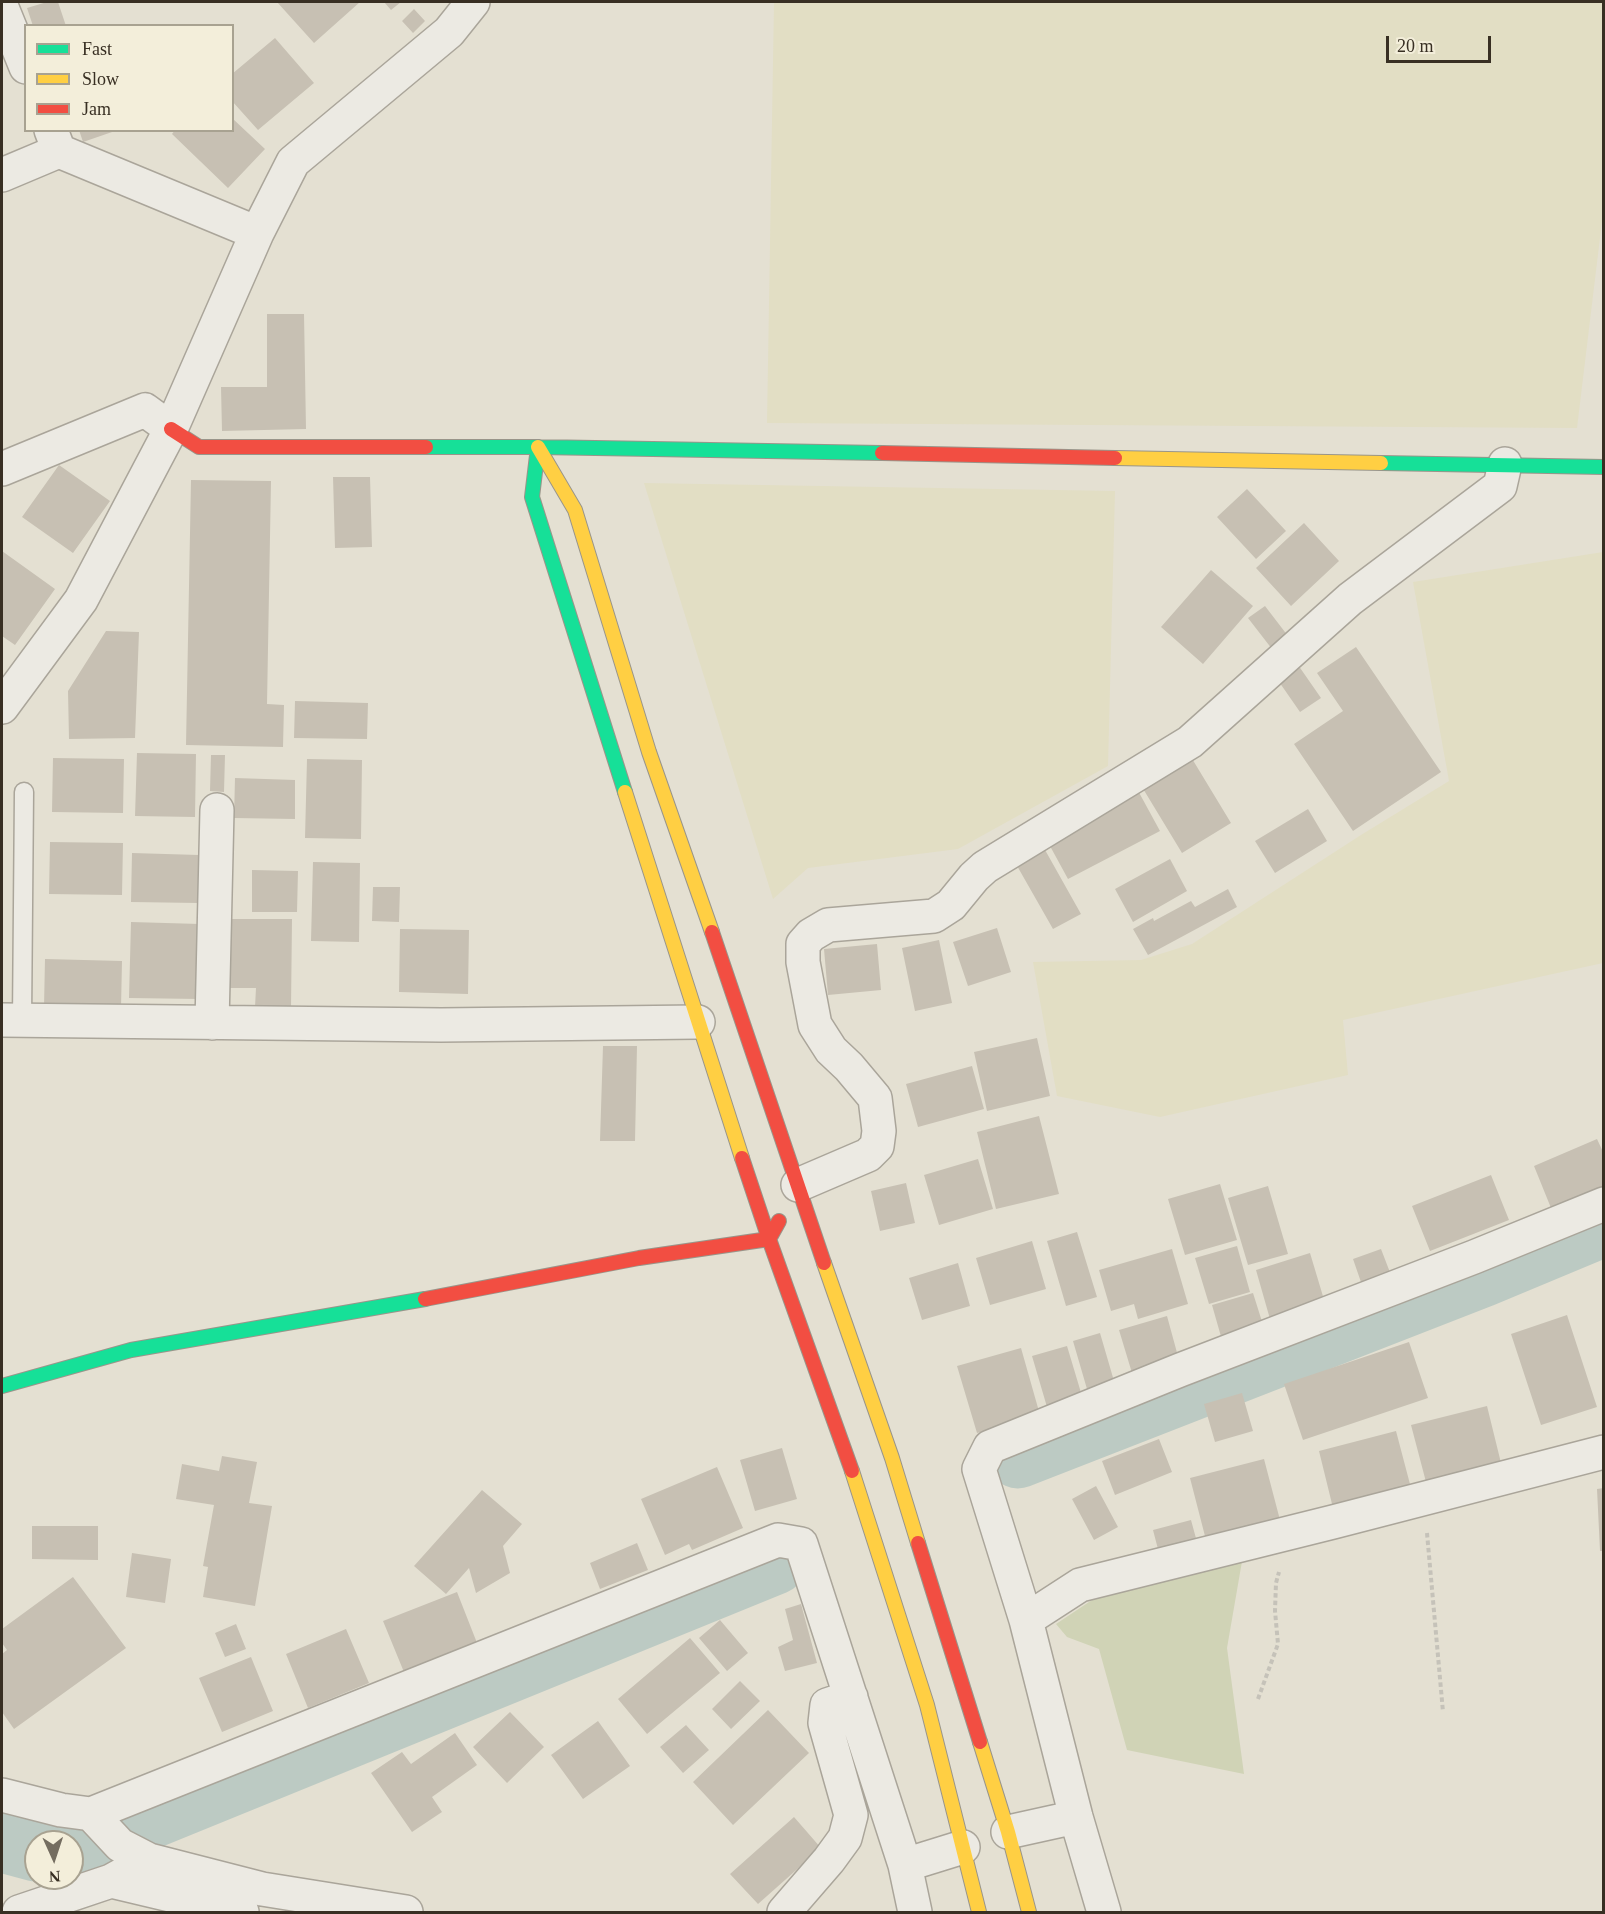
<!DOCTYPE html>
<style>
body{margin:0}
#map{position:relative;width:1605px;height:1914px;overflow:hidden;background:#e4e0d2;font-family:Georgia,serif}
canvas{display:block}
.frame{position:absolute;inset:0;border:3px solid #382f23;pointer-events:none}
.legend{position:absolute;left:24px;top:24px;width:210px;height:108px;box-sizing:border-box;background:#f3eeda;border:2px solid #a8a291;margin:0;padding:8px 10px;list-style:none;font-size:18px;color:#382f23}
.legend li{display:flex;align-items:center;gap:12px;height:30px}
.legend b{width:30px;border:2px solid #a8a291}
.north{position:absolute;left:24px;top:1830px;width:60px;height:60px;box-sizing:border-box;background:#f3eeda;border:2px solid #a8a291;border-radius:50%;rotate:177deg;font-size:16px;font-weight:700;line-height:24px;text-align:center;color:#382f23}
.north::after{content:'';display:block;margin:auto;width:21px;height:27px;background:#746d60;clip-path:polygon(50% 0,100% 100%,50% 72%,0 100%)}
.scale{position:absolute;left:1386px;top:36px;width:105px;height:27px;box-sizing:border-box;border:3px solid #382f23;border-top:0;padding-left:8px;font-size:18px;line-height:21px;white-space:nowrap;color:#382f23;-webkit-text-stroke:4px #f3eeda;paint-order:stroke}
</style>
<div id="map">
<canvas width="1605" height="1914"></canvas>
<div class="frame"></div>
<ul class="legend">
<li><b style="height:8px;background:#16e098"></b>Fast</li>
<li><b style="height:8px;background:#ffcf43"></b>Slow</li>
<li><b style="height:8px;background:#f24e42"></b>Jam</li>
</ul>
<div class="north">N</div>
<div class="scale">20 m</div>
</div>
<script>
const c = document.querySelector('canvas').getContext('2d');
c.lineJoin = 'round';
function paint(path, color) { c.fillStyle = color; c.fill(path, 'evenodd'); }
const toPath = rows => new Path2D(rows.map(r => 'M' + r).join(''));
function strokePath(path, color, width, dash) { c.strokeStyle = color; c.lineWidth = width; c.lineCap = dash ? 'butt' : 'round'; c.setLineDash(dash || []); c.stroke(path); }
paint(toPath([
 [774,2,1603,2,1603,213,1577,428,767,423],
 [644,483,1115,491,1108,766,958,849,808,868,773,899],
 [1603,552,1603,963,1343,1020,1348,1075,1160,1117,1057,1096,1033,962,1141,960,1192,944,1361,835,1449,781,1413,582]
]), '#e2dec4');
paint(toPath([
 [1245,1544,1227,1648,1244,1774,1127,1750,1099,1649,1067,1637,1056,1624,1092,1600]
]), '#d0d3b6');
strokePath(toPath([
 [1018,1457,1482,1276,1604,1225],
 [2,1841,36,1850],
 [72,1846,144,1820,775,1563]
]), '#bccac3', 63);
paint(toPath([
 [47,2,58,2,66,26,33,26,27,8],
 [277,2,360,2,314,43],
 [384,2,401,2,391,10],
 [414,9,425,21,413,33,402,21],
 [275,38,314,83,258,130,232,101,232,74],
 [232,118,265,149,228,188,172,134,175,130,232,130],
 [79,130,115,130,115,131,83,142],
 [267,314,304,314,306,429,222,431,221,387,267,387],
 [59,465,110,501,73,553,22,517],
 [333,477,370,477,372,547,335,548],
 [191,480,271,481,267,704,284,705,283,747,186,745],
 [1247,489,1286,531,1256,559,1217,517],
 [1304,523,1339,561,1291,606,1256,568],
 [2,551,55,589,15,645,2,636],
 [1211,570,1253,606,1203,664,1161,627],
 [1265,606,1288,636,1272,649,1248,618],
 [106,631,139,632,135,738,69,739,68,691],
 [1356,647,1441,772,1353,831,1294,744,1343,711,1317,673],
 [1296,662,1321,698,1300,712,1275,676],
 [295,701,368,703,367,739,294,738],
 [137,753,196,754,195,817,135,816],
 [211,755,225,755,224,792,210,791],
 [1191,757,1231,823,1182,853,1142,787],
 [53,758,124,759,123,813,52,812],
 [307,759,362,760,361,839,305,838],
 [235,778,295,780,295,819,234,818],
 [1136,787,1160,831,1068,879,1044,835],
 [1308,809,1327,841,1275,873,1255,841],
 [1040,841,1081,914,1053,929,1012,857],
 [50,842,123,843,122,895,49,894],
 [132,853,199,855,198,903,131,902],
 [1170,859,1187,891,1133,922,1115,889],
 [313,862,360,863,359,942,311,941],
 [252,870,298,871,297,912,252,912],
 [373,887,400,887,399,922,372,921],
 [1228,889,1237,907,1148,955,1133,929,1153,918,1154,921,1191,901,1195,907],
 [229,919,292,919,291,1008,255,1007,256,988,227,988],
 [131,922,200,924,199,999,129,998],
 [997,928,1011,972,968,986,953,942],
 [400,929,469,930,468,994,399,992],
 [939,940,952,1003,915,1011,902,948],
 [877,944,881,990,828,995,824,949],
 [45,959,122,961,121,1008,44,1007],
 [1037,1038,1050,1096,987,1111,974,1052],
 [603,1046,637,1046,635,1141,600,1141],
 [972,1066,984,1109,918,1127,906,1084],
 [1039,1116,1059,1194,996,1209,977,1132],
 [1597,1139,1604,1154,1604,1186,1551,1208,1534,1166],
 [978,1159,993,1209,939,1225,924,1175],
 [1491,1175,1509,1220,1430,1251,1412,1206],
 [906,1183,915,1223,880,1231,871,1191],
 [1220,1184,1237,1240,1185,1255,1168,1199],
 [1268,1186,1288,1254,1248,1265,1228,1198],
 [1077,1232,1097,1297,1066,1306,1047,1241],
 [1032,1241,1046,1289,990,1305,976,1258],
 [1237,1246,1250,1292,1209,1304,1195,1258],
 [1172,1249,1188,1304,1138,1319,1134,1304,1111,1311,1099,1270],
 [1381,1249,1391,1275,1362,1285,1353,1259],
 [1310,1253,1325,1303,1270,1319,1256,1270],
 [958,1263,970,1306,922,1320,909,1278],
 [1253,1293,1264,1328,1222,1340,1212,1305],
 [1567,1315,1597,1407,1541,1425,1511,1334],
 [1167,1316,1179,1360,1132,1373,1119,1330],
 [1100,1333,1114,1381,1087,1389,1073,1341],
 [1409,1342,1428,1398,1303,1440,1284,1384],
 [1067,1346,1082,1396,1047,1407,1032,1356],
 [1021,1348,1040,1415,977,1433,957,1366],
 [1242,1393,1253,1431,1215,1442,1204,1404],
 [1487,1406,1501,1463,1426,1482,1411,1425],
 [1396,1431,1411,1488,1333,1508,1319,1451],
 [1159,1439,1172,1472,1115,1495,1102,1461],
 [782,1448,797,1499,755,1511,740,1460],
 [222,1456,257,1462,249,1503,272,1506,255,1606,203,1597,208,1567,203,1566,214,1505,176,1499,182,1464,219,1471],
 [1264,1459,1280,1520,1206,1540,1190,1478],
 [717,1467,743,1528,692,1550,689,1544,665,1555,641,1499],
 [1096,1486,1118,1527,1094,1540,1072,1499],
 [1604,1488,1604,1551,1600,1551,1597,1489],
 [482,1490,522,1524,503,1546,510,1573,476,1593,469,1568,446,1594,414,1566],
 [1191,1520,1197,1542,1159,1553,1153,1530],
 [32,1526,98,1526,98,1560,32,1559],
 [637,1543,648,1570,600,1589,590,1563],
 [132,1553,171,1559,165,1603,126,1597],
 [73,1577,126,1648,14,1729,2,1712,2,1654,7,1650,2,1643,2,1629],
 [457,1592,479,1648,406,1677,383,1621],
 [801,1604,817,1663,785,1671,778,1647,793,1640,785,1609],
 [720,1620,748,1653,727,1671,699,1638],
 [236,1624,246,1649,225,1657,215,1633],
 [346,1629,369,1683,308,1708,286,1654],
 [690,1638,720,1673,647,1734,618,1699],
 [251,1657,273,1711,222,1732,199,1678],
 [740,1681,760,1701,731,1729,712,1709],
 [768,1710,809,1753,733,1825,693,1782],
 [510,1712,544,1747,507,1783,473,1747],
 [598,1721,630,1766,583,1799,551,1755],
 [686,1725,709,1750,683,1773,660,1747],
 [455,1733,477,1765,432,1797,442,1812,412,1832,371,1773,402,1752,411,1764],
 [794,1817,821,1848,758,1904,730,1874]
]), '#c7c0b3');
const lane = toPath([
 [22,1020,24,792]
]);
const street = toPath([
 [2,8,26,67],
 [51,130,59,151,257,233],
 [2,175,59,151],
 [2,469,145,410,171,429],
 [2,707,81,600,171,429,257,233,293,162,449,32,473,2],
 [2,1020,441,1025,698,1022],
 [212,1023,217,810],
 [798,1185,868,1155,877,1146,879,1131,875,1098,849,1067,831,1050,815,1025,803,962,803,944,811,935,828,925,934,916,951,905,974,877,985,867,1190,742,1350,599,1500,486,1505,464],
 [1026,1620,1080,1585,1333,1522,1604,1452],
 [2,1795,61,1810,91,1814,778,1540,801,1544,905,1865,915,1912],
 [91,1814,120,1845,149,1860,262,1889,406,1912],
 [1008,1832,1076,1817],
 [905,1865,963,1847],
 [111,1881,242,1912],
 [19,1912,111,1881,149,1860],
 [784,1912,829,1860,845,1838,851,1815,825,1723,827,1705,851,1697],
 [1104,1912,1076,1817,1026,1620,979,1469,990,1447,1180,1370,1474,1257,1604,1204]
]);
const fast = toPath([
 [426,447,538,447,882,453],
 [538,447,532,497,625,792],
 [1381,463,1604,467],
 [2,1386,131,1350,425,1299]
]);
const slow = toPath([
 [538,447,575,510,649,752,712,932],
 [1115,458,1381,463],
 [625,792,742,1158],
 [824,1263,892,1458,918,1543],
 [852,1471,927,1705,979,1912],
 [980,1742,1008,1832,1029,1912]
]);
const jam = toPath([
 [171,429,199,447,426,447],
 [882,453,1115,458],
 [712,932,824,1263],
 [742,1158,769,1239,852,1471],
 [425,1299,639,1258,769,1239,779,1221],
 [918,1543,980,1742]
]);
strokePath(lane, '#aaa59a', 21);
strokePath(street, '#aaa59a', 36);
strokePath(fast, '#99958a', 16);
strokePath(slow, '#99958a', 16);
strokePath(jam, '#99958a', 16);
strokePath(toPath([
 [1427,1533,1443,1712],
 [1258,1699,1278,1644,1275,1611,1276,1583,1279,1572]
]), '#c5c2b9', 4, [4.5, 3]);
strokePath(lane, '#eceae3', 18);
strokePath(street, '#eceae3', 33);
strokePath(fast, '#16e098', 14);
strokePath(slow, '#ffcf43', 14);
strokePath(jam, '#f24e42', 14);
</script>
